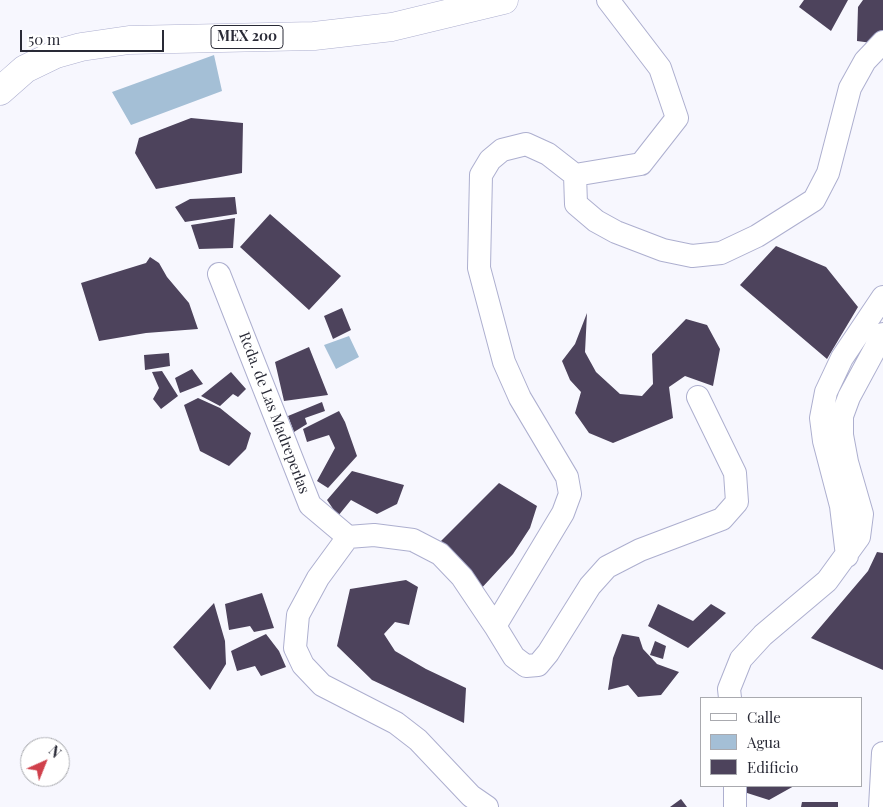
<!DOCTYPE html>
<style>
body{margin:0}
#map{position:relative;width:883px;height:807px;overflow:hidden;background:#f7f7fe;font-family:"Playfair Display",serif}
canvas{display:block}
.legend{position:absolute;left:700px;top:697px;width:162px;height:90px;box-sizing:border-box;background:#fff;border:1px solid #a9aaaf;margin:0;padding:6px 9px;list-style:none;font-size:15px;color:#292a36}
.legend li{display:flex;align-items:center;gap:10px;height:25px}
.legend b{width:25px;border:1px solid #a9aaaf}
.north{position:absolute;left:20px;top:737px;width:50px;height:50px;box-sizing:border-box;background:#fff;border:1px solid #a9aaaf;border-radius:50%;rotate:44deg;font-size:14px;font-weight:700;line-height:20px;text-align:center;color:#292a36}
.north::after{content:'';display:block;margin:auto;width:18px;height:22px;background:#d0404b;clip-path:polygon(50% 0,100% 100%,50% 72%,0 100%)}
.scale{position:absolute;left:20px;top:30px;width:144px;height:22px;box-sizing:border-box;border:2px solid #292a36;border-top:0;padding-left:6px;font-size:15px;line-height:18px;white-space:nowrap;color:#292a36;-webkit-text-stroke:4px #fff;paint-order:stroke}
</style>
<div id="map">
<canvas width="883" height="807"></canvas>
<ul class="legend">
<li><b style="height:6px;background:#fff"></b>Calle</li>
<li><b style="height:14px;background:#a4bfd6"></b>Agua</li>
<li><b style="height:14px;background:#4d435c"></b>Edificio</li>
</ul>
<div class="north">N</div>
<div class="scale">50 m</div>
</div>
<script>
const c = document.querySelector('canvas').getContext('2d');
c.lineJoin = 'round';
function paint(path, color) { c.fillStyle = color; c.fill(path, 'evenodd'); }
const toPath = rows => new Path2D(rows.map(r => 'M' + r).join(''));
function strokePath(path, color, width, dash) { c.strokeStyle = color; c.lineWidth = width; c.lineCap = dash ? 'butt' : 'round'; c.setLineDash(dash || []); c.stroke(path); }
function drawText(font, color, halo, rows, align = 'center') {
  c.font = font + ' "Playfair Display",serif'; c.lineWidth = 5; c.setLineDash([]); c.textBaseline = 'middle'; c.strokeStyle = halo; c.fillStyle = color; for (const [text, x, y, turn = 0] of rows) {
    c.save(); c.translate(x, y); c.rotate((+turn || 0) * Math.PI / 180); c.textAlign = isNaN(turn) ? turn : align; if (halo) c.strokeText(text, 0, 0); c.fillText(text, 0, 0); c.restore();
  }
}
paint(toPath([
 [214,55,222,91,131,125,112,92],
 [349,336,359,357,336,369,324,345]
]), '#a4bfd6');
paint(toPath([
 [804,0,848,0,831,31,799,7],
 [863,0,883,0,883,34,872,43,857,41,858,7],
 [191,118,243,123,242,173,156,189,135,153,139,138],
 [235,197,237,214,185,222,175,207,190,199],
 [270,214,341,276,309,310,240,247],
 [235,218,233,248,199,249,191,225],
 [776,246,826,267,858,307,827,359,740,285],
 [150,257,159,263,167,277,189,303,198,329,146,333,99,341,81,283,146,263],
 [342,308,351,330,333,339,324,316],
 [587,313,585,352,596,372,620,394,642,396,653,384,652,354,686,319,707,325,720,349,713,386,685,376,669,387,673,418,613,443,589,433,575,413,581,392,570,380,562,361,575,344],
 [309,347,328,395,284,401,275,362],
 [169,353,170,366,145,370,144,355],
 [192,369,203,384,180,393,175,378],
 [162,371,178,396,161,409,153,399,159,388,152,372],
 [231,372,246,389,238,397,233,394,220,406,201,396],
 [198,398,220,408,251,433,246,449,229,466,200,451,184,405],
 [322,402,325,411,305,418,307,424,294,432,288,416],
 [339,411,345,422,357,456,328,488,317,481,335,448,329,435,307,442,303,429],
 [352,471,404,485,397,504,377,514,351,500,338,516,327,500],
 [499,483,537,506,530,528,513,554,478,592,441,541],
 [877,552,883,553,883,670,811,638,868,571],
 [406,580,418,587,409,625,395,622,384,634,395,651,426,669,466,688,464,723,372,680,337,646,350,589],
 [262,593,274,628,254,632,250,626,229,630,225,604],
 [214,603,225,641,226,664,210,690,173,647],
 [658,604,693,621,711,604,726,613,688,648,648,626],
 [266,634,279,651,286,667,261,676,255,666,237,671,231,651],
 [622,634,639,637,643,649,657,664,679,672,661,695,638,697,628,685,608,690,613,658],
 [655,641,666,646,663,659,650,655],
 [744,786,794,786,769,800,744,792],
 [681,799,687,807,670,807],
 [802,802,838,802,838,807,801,807]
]), '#4d435c');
const street = toPath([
 [575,175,576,204,596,221,616,232,663,250,692,256,721,253,757,236,814,200,828,173,850,88,865,61,883,42],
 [219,274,310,505,348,537],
 [847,556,841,506,824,441,821,418,826,392,842,358,883,297],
 [495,626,514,657,526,666,538,665,548,653,590,586,607,567,640,550,722,519,737,502,735,473,698,397],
 [730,698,729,689,741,659,763,635,827,581,859,537,862,514,847,462,842,435,842,416,849,397,883,334],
 [735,786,735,807],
 [487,807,471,796,418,740,396,723,322,685,303,665,295,648,298,615,318,578,348,537,374,535,413,540,440,554,462,577,495,626,563,513,570,494,567,477,520,398,504,362,479,268,481,175,490,160,502,150,526,144,548,154,575,175,641,164,677,118,660,68,608,0],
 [880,807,883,753]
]);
const highway = toPath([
 [0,91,25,69,56,54,81,47,129,40,314,36,392,27,504,0]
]);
strokePath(street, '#adafcf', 24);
strokePath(highway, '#adafcf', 29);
strokePath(street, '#fff', 22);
strokePath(highway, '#fff', 28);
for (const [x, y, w] of [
 [247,37,72]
]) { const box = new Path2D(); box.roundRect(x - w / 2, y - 11.5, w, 23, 4); c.fillStyle = '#fff'; c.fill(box); strokePath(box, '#292a36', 1); }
drawText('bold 14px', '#292a36', null, [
 ["MEX 200",247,37]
]);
drawText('15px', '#292a36', '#fff', [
 ["Rcda. de Las Madreperlas",274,413,69]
]);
</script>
